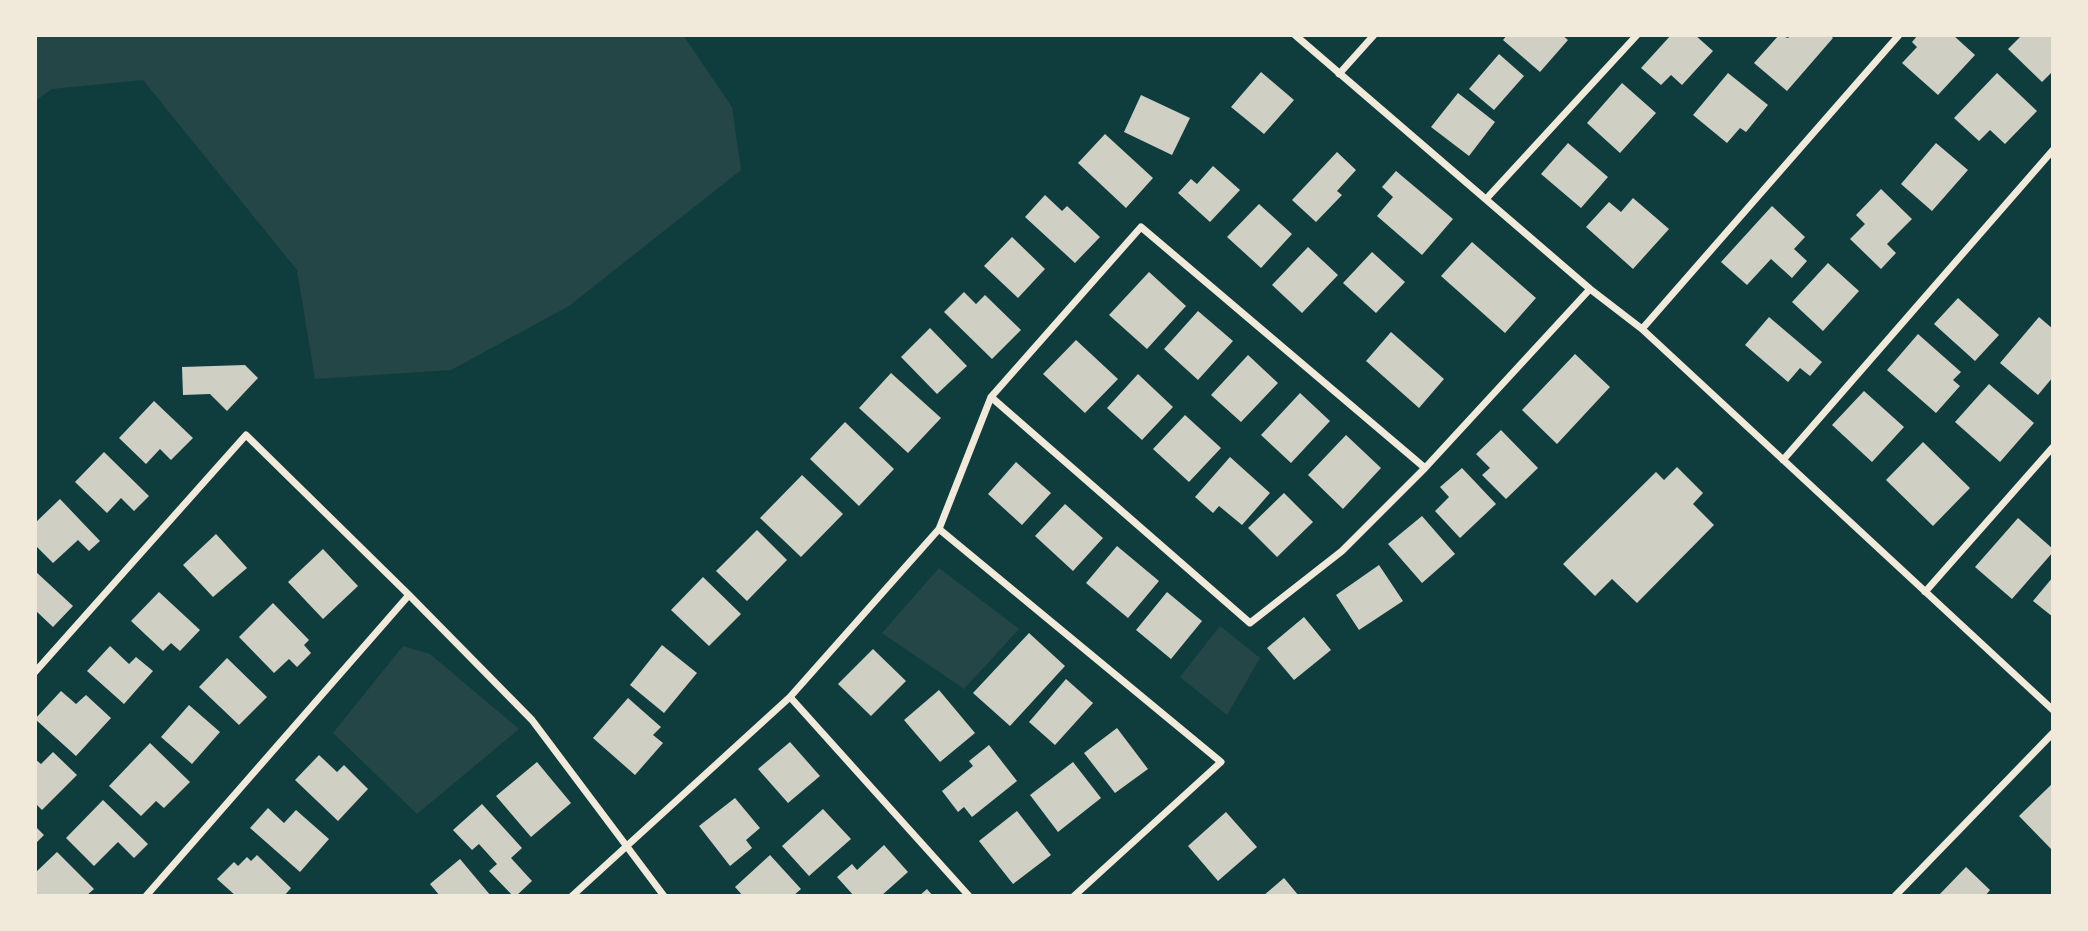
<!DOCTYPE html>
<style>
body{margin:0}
#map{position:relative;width:2088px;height:931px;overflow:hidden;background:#0f3d3e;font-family:"Public Sans",sans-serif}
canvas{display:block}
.frame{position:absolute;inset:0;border:37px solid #f1e9da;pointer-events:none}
</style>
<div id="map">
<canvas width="2088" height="931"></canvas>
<div class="frame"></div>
</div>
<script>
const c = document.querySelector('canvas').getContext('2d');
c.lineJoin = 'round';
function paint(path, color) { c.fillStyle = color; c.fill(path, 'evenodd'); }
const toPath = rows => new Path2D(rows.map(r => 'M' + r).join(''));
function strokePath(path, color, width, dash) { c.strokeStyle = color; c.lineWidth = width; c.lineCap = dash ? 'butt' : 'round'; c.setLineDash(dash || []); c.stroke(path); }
paint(toPath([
 [35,35,683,35,732,107,741,170,569,306,451,370,315,379,297,270,143,80,52,89,35,101],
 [939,568,1019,629,964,689,882,633],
 [1220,626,1260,658,1227,715,1180,677],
 [403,646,430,654,519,729,417,814,333,733]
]), '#244646');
paint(toPath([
 [1507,35,1562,35,1568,40,1540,72,1503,40],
 [1671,35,1695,35,1713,51,1682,85,1671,75,1661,85,1641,68],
 [1779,35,1788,38,1791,35,1829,35,1833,38,1787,91,1754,63],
 [1918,35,1953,35,1975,55,1938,95,1902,63,1917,47,1912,42],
 [2022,35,2053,35,2053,71,2042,82,2008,49],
 [1499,54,1524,76,1494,110,1469,89],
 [1261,72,1294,100,1264,134,1231,107],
 [1728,73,1768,105,1746,132,1740,128,1727,143,1693,115],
 [1997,73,2037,111,2005,144,1990,130,1979,141,1954,118],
 [1622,83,1656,113,1620,153,1587,123],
 [1458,93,1495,122,1469,156,1431,127],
 [1141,95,1190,118,1172,155,1124,132],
 [1105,134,1153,178,1126,208,1078,163],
 [1568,143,1608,177,1581,208,1541,174],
 [1936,143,1968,170,1932,211,1901,184],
 [1337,152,1356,170,1337,191,1342,195,1316,222,1292,200],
 [1213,166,1240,190,1210,222,1178,193,1191,179,1197,184],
 [1396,171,1453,219,1422,255,1377,216,1393,197,1382,187],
 [1881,189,1912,219,1887,244,1896,253,1881,269,1850,239,1865,224,1856,215],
 [1045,195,1062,211,1067,206,1100,237,1075,263,1025,217],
 [1633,198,1669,229,1633,269,1586,227,1609,202,1621,212],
 [1259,204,1292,234,1261,268,1227,237],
 [1772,206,1805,237,1794,249,1807,261,1792,278,1771,259,1747,285,1721,262],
 [1012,237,1045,269,1018,298,984,266],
 [1472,242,1536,298,1505,333,1441,276],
 [1308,247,1338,275,1302,313,1272,285],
 [1372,252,1405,282,1376,313,1343,283],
 [1828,263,1859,291,1823,331,1792,302],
 [1149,272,1186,306,1147,349,1109,315],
 [964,292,976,304,985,295,1021,330,992,359,944,312],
 [1958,298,1999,335,1975,361,1934,324],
 [1198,311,1233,341,1198,380,1164,349],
 [1769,317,1822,362,1810,376,1800,368,1788,382,1745,345],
 [2039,317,2053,329,2053,377,2038,395,2000,363],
 [930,328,967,366,937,394,901,357],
 [1391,332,1444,379,1419,408,1366,361],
 [1918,334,1961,372,1953,380,1960,386,1936,413,1887,370],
 [1076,340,1118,379,1085,413,1043,374],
 [1575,354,1610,387,1557,444,1522,410],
 [1248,355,1278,383,1241,422,1211,395],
 [245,365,258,378,227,411,210,394,183,395,182,367],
 [891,373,941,418,908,453,859,408],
 [1138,374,1173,407,1142,440,1107,408],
 [1989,384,2034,423,2000,462,1955,422],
 [1864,391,1904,427,1872,462,1832,425],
 [1300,393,1330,421,1291,463,1261,435],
 [154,401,193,438,171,460,160,449,146,464,119,438],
 [1185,415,1221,448,1189,482,1153,449],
 [845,422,894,469,859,506,810,459],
 [1501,430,1538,468,1506,499,1482,475,1490,468,1476,454],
 [1346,435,1381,468,1343,509,1308,475],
 [1923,442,1970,488,1933,526,1886,480],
 [104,452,149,496,134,511,121,498,107,513,75,482],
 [1230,457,1270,493,1242,525,1219,506,1213,513,1195,497],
 [1016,462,1051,493,1022,525,988,494],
 [1677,467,1703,493,1693,504,1714,525,1637,603,1612,579,1595,596,1563,564,1656,472,1664,480],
 [1462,468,1496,504,1460,538,1435,511,1449,497,1440,487],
 [802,475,843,514,801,557,760,518],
 [1284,493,1313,522,1277,557,1248,528],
 [60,499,100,541,89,551,78,540,53,563,35,545,35,523],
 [1065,504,1103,538,1073,571,1035,536],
 [1422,516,1455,554,1422,583,1388,544],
 [2018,518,2053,549,2053,552,2012,599,1975,567],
 [757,530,787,560,747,601,716,571],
 [216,534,247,568,213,597,183,565],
 [1117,546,1159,581,1128,618,1086,583],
 [323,549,358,586,323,619,288,582],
 [1379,565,1403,601,1359,630,1336,595],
 [35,571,73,606,53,627,35,610],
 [703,577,741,614,709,646,671,610],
 [2053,577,2053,617,2033,601],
 [159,592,200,630,180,651,171,643,163,651,131,621],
 [1167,592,1202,621,1171,659,1136,630],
 [273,603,309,640,304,645,311,653,297,667,289,659,274,673,239,637],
 [1304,617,1331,650,1294,680,1267,648],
 [1029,633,1065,666,1010,726,973,693],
 [662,645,697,673,664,713,630,685],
 [110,646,129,664,136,657,153,671,124,704,87,671],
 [873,649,906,681,871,716,838,684],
 [227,658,267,697,239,725,199,687],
 [1066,679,1093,703,1055,745,1029,722],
 [939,690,975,733,940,762,904,720],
 [61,691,76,704,86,695,111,718,76,756,35,719],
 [628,698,661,727,653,735,663,743,635,775,593,738],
 [189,705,220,732,192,764,161,737],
 [1117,728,1148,769,1115,793,1084,753],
 [790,742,820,776,788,803,758,769],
 [150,743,190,782,164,808,156,801,141,816,109,786],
 [989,745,1017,781,972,817,964,807,958,812,942,791,973,766,969,761],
 [53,752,77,775,42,810,35,803,35,759,41,764],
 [319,755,337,772,344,765,368,789,338,821,295,780],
 [537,762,571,803,531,837,496,796],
 [1073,762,1101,798,1058,832,1030,795],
 [2053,783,2053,851,2019,816],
 [735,798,760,828,746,840,752,848,730,866,699,826],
 [103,800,148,844,134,858,118,842,94,866,66,838],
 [482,804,522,848,511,858,532,881,516,896,513,896,489,871,497,864,479,844,472,850,453,830],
 [268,808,284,823,296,810,329,839,300,872,250,828],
 [823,809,851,839,809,876,782,846],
 [1017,811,1051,855,1013,884,979,841],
 [1226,812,1257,847,1218,881,1188,846],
 [35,826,44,835,35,844],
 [884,845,908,872,881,896,854,896,837,877,852,864,857,870],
 [57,852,94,889,86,896,35,896,35,873],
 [257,855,291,888,284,896,236,896,217,879,234,862,238,866,247,857,251,861],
 [770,855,801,889,793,896,743,896,735,887],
 [460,859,491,896,440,896,430,884],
 [1966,867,1990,890,1985,896,1938,896],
 [1284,878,1299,896,1263,896],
 [927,889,933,896,919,896]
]), '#cfcfc3');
strokePath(toPath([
 [1295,35,1590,289,1642,329,2053,710],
 [1339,74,1374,35],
 [1487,198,1637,35],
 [1642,329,1899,35],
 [991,397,1250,623,1342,551,1425,468,1590,289],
 [1783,460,2053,150],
 [939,529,1221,762,1074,896],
 [1925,592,2053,447],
 [35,672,246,435,409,595,532,720,664,896],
 [790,697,969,896],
 [146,896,409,595],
 [572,896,790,697,939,529,991,397,1141,227,1425,468],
 [1895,896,2053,733]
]), '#f1e9da', 7);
</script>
